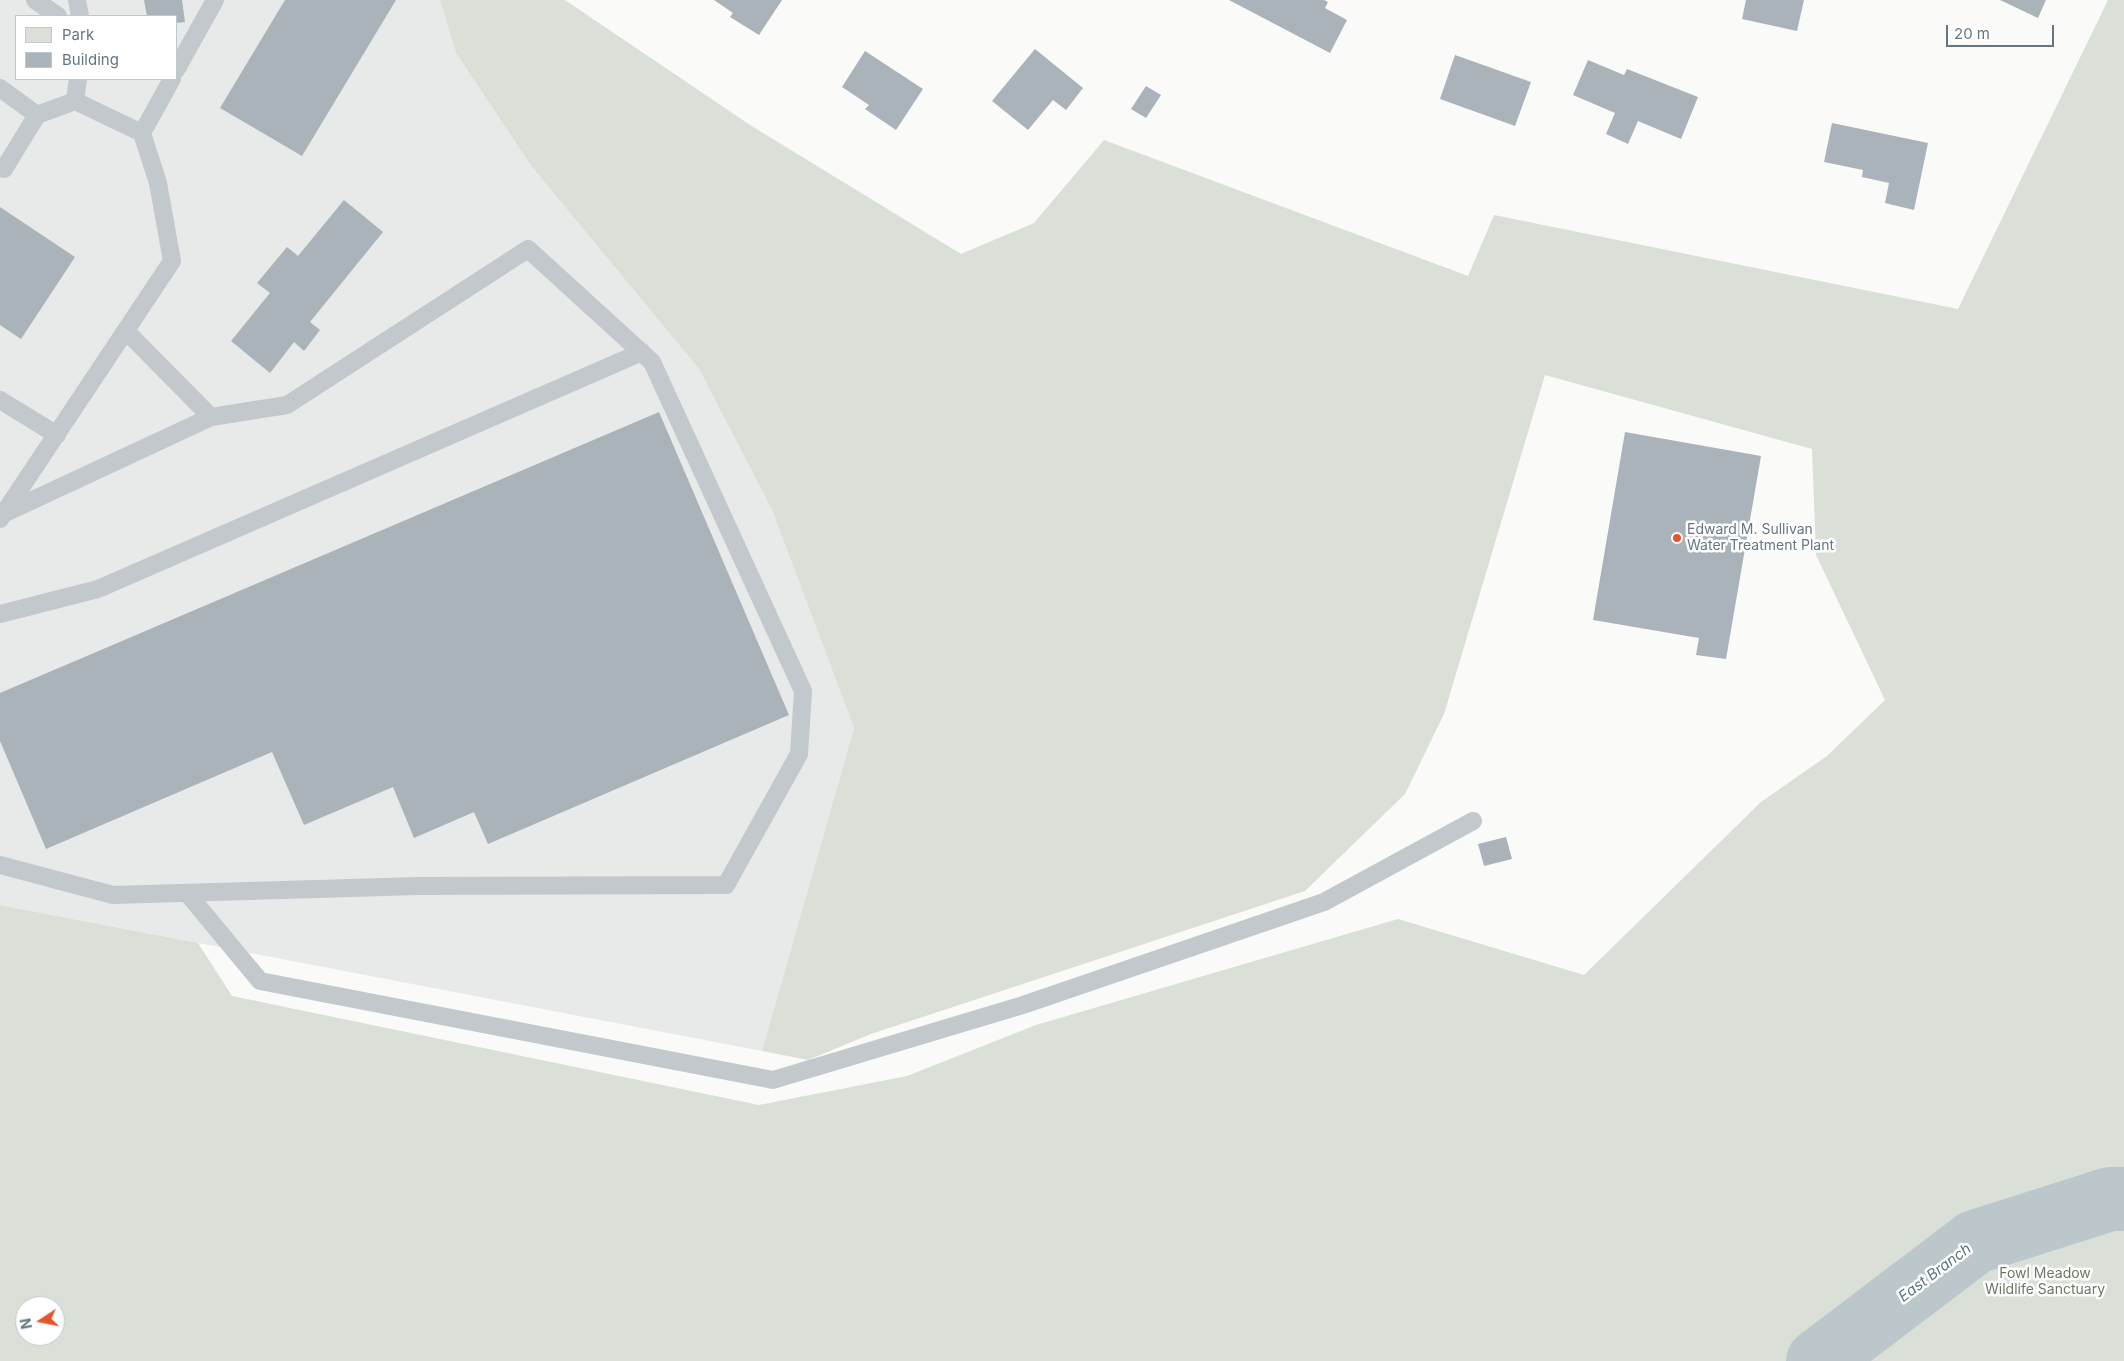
<!DOCTYPE html>
<style>
body{margin:0}
#map{position:relative;width:2124px;height:1361px;overflow:hidden;background:#fafaf8;font-family:Inter,sans-serif}
canvas{display:block}
.legend{position:absolute;left:15px;top:15px;width:162px;height:65px;box-sizing:border-box;background:#fff;border:1px solid #c1c8cd;margin:0;padding:6px 9px;list-style:none;font-size:15px;color:#657683}
.legend li{display:flex;align-items:center;gap:10px;height:25px}
.legend b{width:25px;border:1px solid #c1c8cd}
.north{position:absolute;left:15px;top:1296px;width:50px;height:50px;box-sizing:border-box;background:#fff;border:1px solid #c1c8cd;border-radius:50%;rotate:259deg;font-size:14px;font-weight:700;line-height:20px;text-align:center;color:#657683}
.north::after{content:'';display:block;margin:auto;width:18px;height:22px;background:#e4572e;clip-path:polygon(50% 0,100% 100%,50% 72%,0 100%)}
.scale{position:absolute;left:1946px;top:25px;width:108px;height:22px;box-sizing:border-box;border:2px solid #657683;border-top:0;padding-left:6px;font-size:15px;line-height:18px;white-space:nowrap;color:#657683;-webkit-text-stroke:4px #fff;paint-order:stroke}
</style>
<div id="map">
<canvas width="2124" height="1361"></canvas>
<ul class="legend">
<li><b style="height:14px;background:#dadfd7"></b>Park</li>
<li><b style="height:14px;background:#aab3b9"></b>Building</li>
</ul>
<div class="north">N</div>
<div class="scale">20 m</div>
</div>
<script>
const c = document.querySelector('canvas').getContext('2d');
c.lineJoin = 'round';
function paint(path, color) { c.fillStyle = color; c.fill(path, 'evenodd'); }
const toPath = rows => new Path2D(rows.map(r => 'M' + r).join(''));
function strokePath(path, color, width, dash) { c.strokeStyle = color; c.lineWidth = width; c.lineCap = dash ? 'butt' : 'round'; c.setLineDash(dash || []); c.stroke(path); }
function drawText(font, color, halo, rows, align = 'center') {
  c.font = font + ' Inter,sans-serif'; c.lineWidth = 5; c.setLineDash([]); c.textBaseline = 'middle'; c.strokeStyle = halo; c.fillStyle = color; for (const [text, x, y, turn = 0] of rows) {
    c.save(); c.translate(x, y); c.rotate((+turn || 0) * Math.PI / 180); c.textAlign = isNaN(turn) ? turn : align; if (halo) c.strokeText(text, 0, 0); c.fillText(text, 0, 0); c.restore();
  }
}
paint(toPath([
 [0,0,440,0,456,53,532,167,699,369,772,510,854,728,762,1051,0,905],
 [16,16,176,16,176,79,16,79]
]), '#e8e9e9');
paint(toPath([
 [440,0,565,0,750,125,961,254,1034,223,1104,140,1468,276,1494,215,1958,309,2108,0,2124,0,2124,1361,0,1361,0,905,198,943,232,996,759,1105,907,1076,1036,1025,1398,919,1584,975,1761,802,1827,756,1885,700,1816,555,1812,449,1545,375,1444,714,1405,794,1305,891,871,1034,808,1060,762,1051,854,728,772,510,699,369,532,167,456,53],
 [25,1306,55,1306,55,1336,25,1336]
]), '#dadfd7');
strokePath(toPath([
 [1818,1361,1975,1242,2110,1199,2124,1199]
]), '#bbc7cb', 64);
paint(toPath([
 [144,0,182,0,185,22,176,23,176,16,147,16],
 [285,0,396,0,302,156,220,108],
 [714,0,782,0,759,35,730,17,733,13],
 [1229,0,1324,0,1328,2,1325,8,1347,20,1330,53],
 [1746,0,1804,0,1797,31,1742,19],
 [2000,0,2046,0,2038,18],
 [1035,49,1083,88,1066,110,1053,100,1028,130,992,101],
 [865,51,923,89,896,130,865,109,869,105,842,87],
 [1455,55,1531,82,1515,126,1440,99],
 [1588,60,1624,75,1627,69,1698,97,1681,139,1638,121,1628,144,1606,134,1615,113,1573,95],
 [1146,86,1161,95,1146,118,1131,109],
 [1832,123,1928,143,1914,210,1885,203,1889,183,1862,177,1863,170,1824,162],
 [344,200,383,232,310,322,320,330,304,351,294,342,270,373,231,341,270,293,257,283,287,247,298,256],
 [0,207,75,257,21,339,0,325],
 [659,412,789,715,488,844,474,812,414,838,393,787,304,825,272,752,46,849,0,741,0,693],
 [1625,432,1761,456,1726,659,1696,655,1699,638,1593,620],
 [1506,837,1512,859,1484,866,1478,844]
]), '#aab3b9');
strokePath(toPath([
 [35,0,58,16],
 [77,0,80,16],
 [176,70,215,0],
 [0,88,37,115,75,101],
 [142,133,172,79],
 [0,167,4,169,37,115],
 [0,400,57,435],
 [5,513,211,417],
 [0,519,172,261,158,183,142,133,75,101,78,79],
 [0,614,98,589,642,352],
 [0,865,113,895,418,886,726,885,799,754,803,691,652,362,528,249,287,405,211,417,126,331],
 [187,893,260,981,773,1080,1023,1005,1324,902,1473,821]
]), '#c3c8cc', 18);
for (const [x, y, r, color] of [
 [1677,538,5,"#e4572e"]
]) { const dot = new Path2D(); dot.arc(x, y, r, 0, 2 * Math.PI); c.fillStyle = color; c.fill(dot); strokePath(dot, '#fff', 2); }
drawText('14px', '#657683', '#fff', [
 ["Edward M. Sullivan",1687,530],
 ["Water Treatment Plant",1687,546]
], 'left');
drawText('14px', '#687a64', '#fff', [
 ["Fowl Meadow",2045,1274],
 ["Wildlife Sanctuary",2045,1290]
]);
drawText('italic 15px', '#60757c', '#fff', [
 ["East Branch",1935,1273,-37]
]);
</script>
